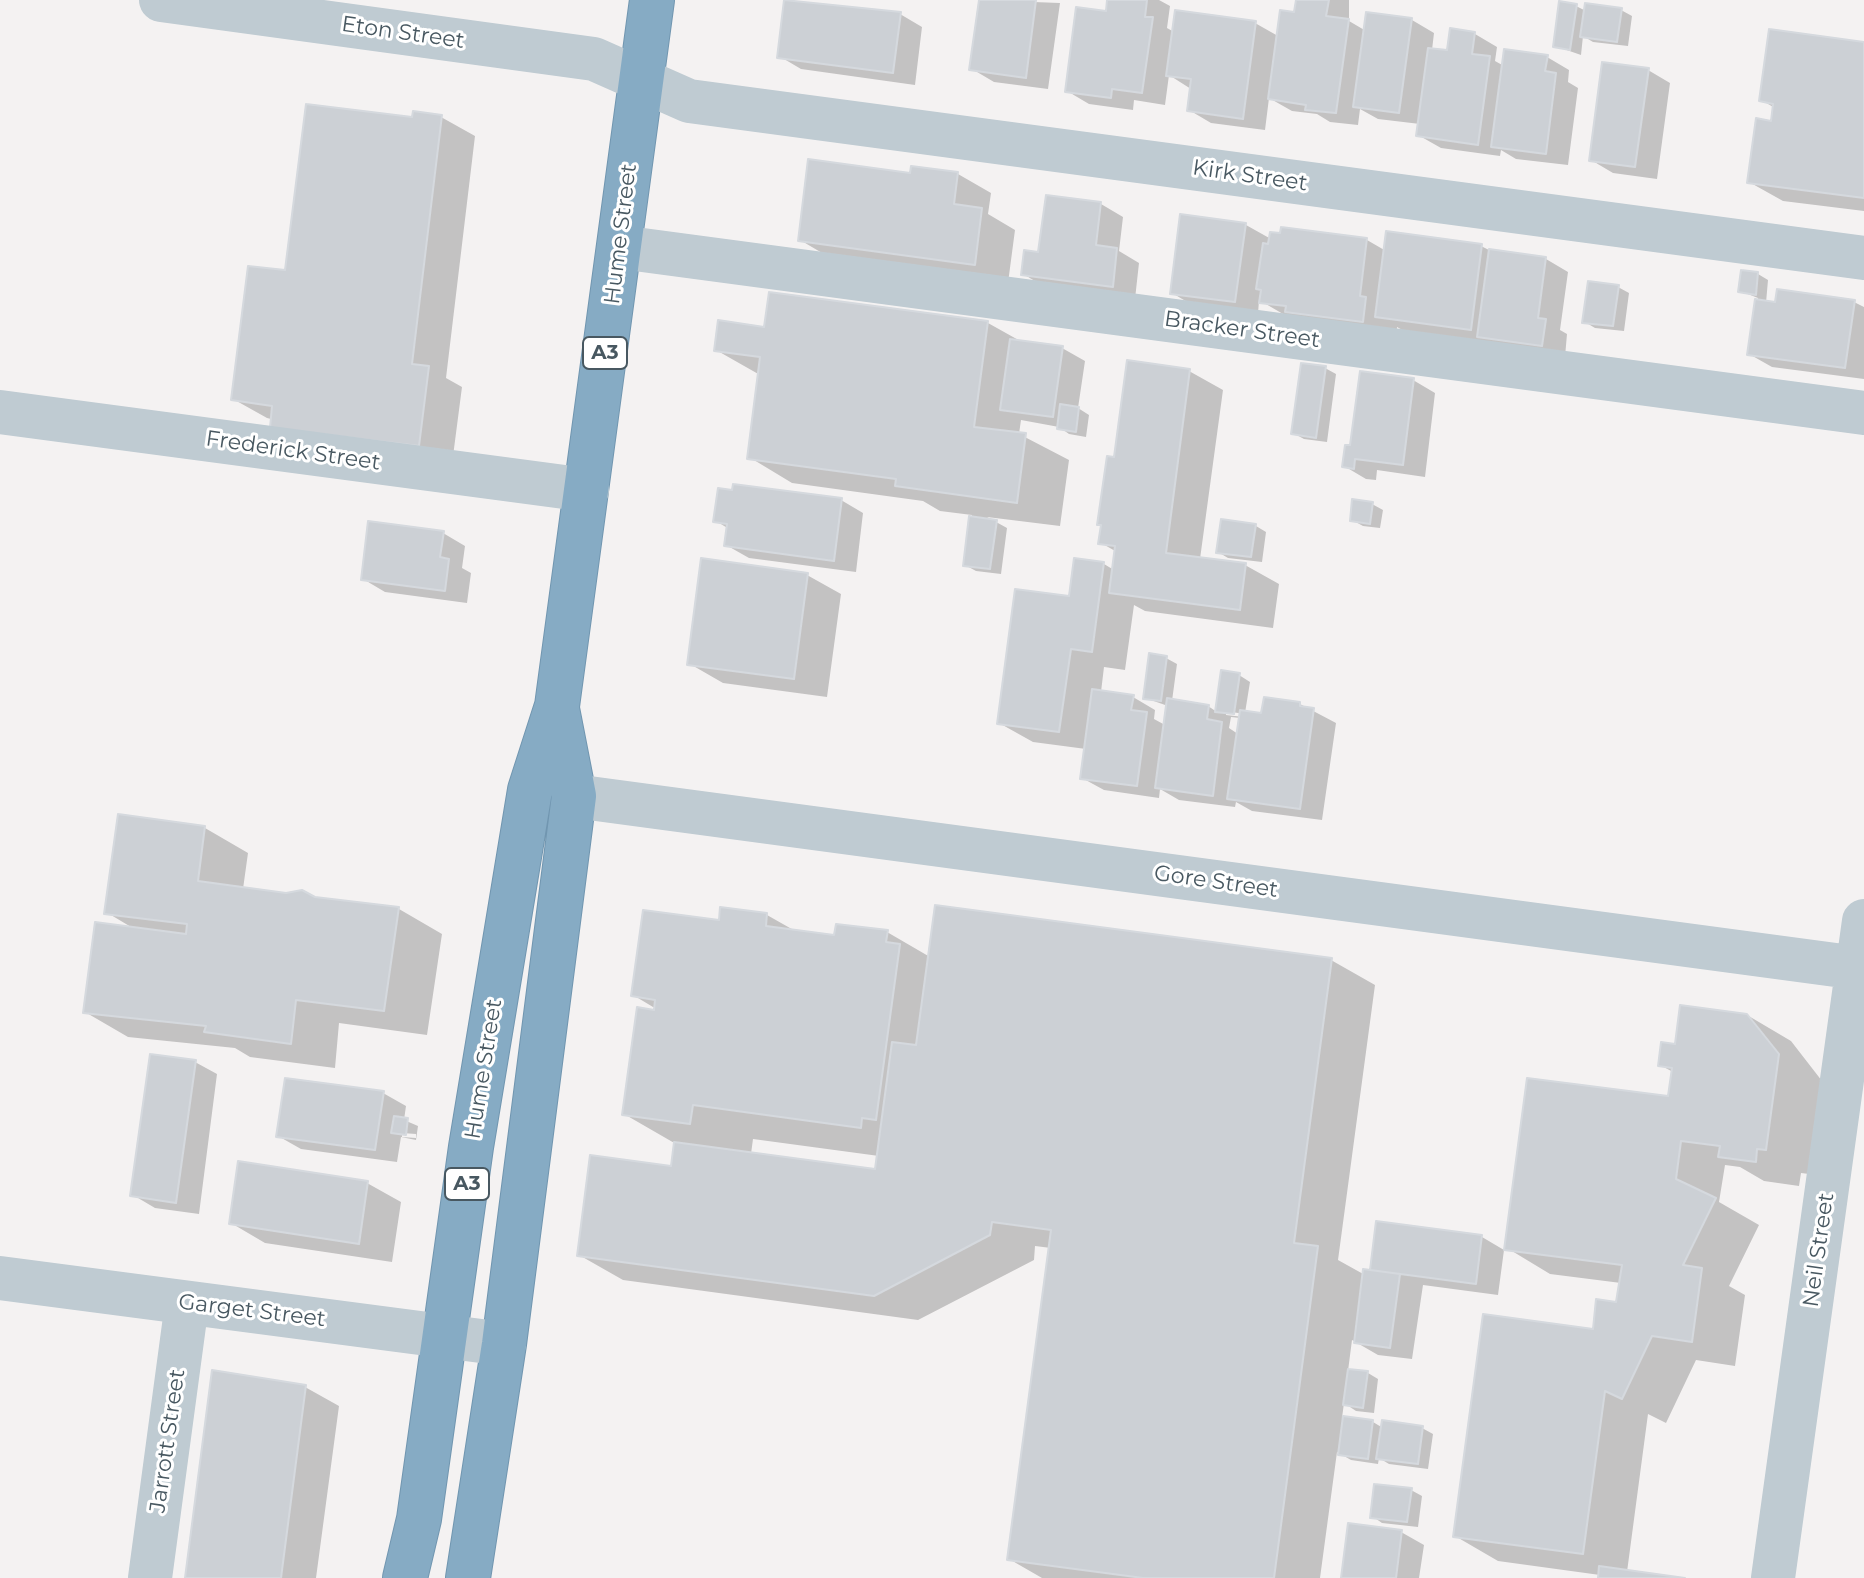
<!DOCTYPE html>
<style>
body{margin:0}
canvas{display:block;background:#f4f2f2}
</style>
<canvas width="1864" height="1578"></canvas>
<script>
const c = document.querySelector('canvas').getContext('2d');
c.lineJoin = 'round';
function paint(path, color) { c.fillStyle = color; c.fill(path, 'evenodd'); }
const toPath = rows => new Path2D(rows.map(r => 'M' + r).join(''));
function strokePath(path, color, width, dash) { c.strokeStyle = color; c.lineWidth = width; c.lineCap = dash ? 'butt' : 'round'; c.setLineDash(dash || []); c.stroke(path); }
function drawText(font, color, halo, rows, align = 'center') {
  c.font = font + ' Montserrat,sans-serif'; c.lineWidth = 6; c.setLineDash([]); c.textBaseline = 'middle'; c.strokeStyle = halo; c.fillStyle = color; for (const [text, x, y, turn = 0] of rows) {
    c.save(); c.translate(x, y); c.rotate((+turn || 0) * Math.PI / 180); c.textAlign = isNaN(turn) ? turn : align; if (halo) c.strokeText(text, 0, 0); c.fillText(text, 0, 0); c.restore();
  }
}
paint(toPath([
 [786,0,900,14,922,27,915,85,801,69,779,56],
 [981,0,1060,3,1048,89,994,82,972,69],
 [1109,0,1159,0,1170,6,1167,28,1174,32,1255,23,1278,36,1296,14,1298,0,1349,0,1349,21,1366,31,1412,20,1434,33,1432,50,1449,52,1475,34,1497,47,1495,61,1504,66,1547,57,1569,70,1568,82,1578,88,1568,165,1516,159,1501,150,1500,156,1441,148,1418,135,1420,124,1378,119,1360,109,1358,125,1330,122,1317,114,1292,111,1269,98,1265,130,1211,123,1189,110,1191,89,1169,75,1165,105,1134,100,1133,110,1089,104,1067,91,1108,13],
 [1576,6,1586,11,1621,10,1632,16,1628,46,1593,42,1583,36,1581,55,1555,46],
 [1864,44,1864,211,1783,201,1749,182,1773,123,1775,108,1761,100],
 [1648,70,1670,83,1657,179,1613,173,1591,160],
 [441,117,475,136,446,378,462,387,452,464,267,418,233,399,287,272],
 [958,174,991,193,988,214,1015,230,1008,283,834,260,800,240,912,175],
 [1048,197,1101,204,1123,217,1119,251,1139,263,1135,299,1045,287,1023,274,1040,254],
 [1246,225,1271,239,1367,240,1386,251,1481,246,1491,251,1546,259,1568,272,1560,330,1567,334,1565,357,1411,335,1397,327,1396,340,1295,321,1259,300,1258,314,1194,306,1172,293],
 [1758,274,1768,280,1766,303,1854,302,1864,307,1864,379,1772,367,1749,354,1758,298,1740,291],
 [1618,287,1629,293,1624,331,1595,328,1585,322],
 [988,323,1022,342,1062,348,1085,361,1078,408,1089,415,1086,437,1069,434,1059,427,1021,420,1019,434,1069,460,1060,526,987,517,1007,528,1001,574,976,571,965,565,972,515,940,511,923,501,792,483,749,457,760,375,716,350,766,329],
 [1325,368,1336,374,1327,442,1304,439,1293,433],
 [1189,371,1223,390,1200,559,1245,565,1279,584,1273,628,1145,611,1134,605,1125,670,1104,667,1101,692,1133,697,1155,710,1154,719,1165,725,1168,706,1145,698,1166,658,1177,664,1172,701,1208,706,1217,712,1239,675,1250,682,1245,713,1263,715,1300,704,1336,723,1322,820,1252,811,1236,802,1235,807,1179,800,1160,789,1159,798,1104,790,1082,778,1086,749,1033,742,999,723,1071,598,1104,564,1114,570,1117,552,1101,543,1115,459],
 [1226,711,1244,714,1244,717,1226,715],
 [1231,717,1240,718,1238,734,1229,728],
 [1413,380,1435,393,1425,477,1377,470,1376,480,1366,479,1344,466,1352,447],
 [841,500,863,513,856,572,749,558,726,545,729,529,716,521],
 [1372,504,1383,510,1380,528,1363,526,1352,520],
 [1256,526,1266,532,1262,562,1228,558,1218,552],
 [443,533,465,546,462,568,471,573,467,603,385,592,363,579],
 [807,575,841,594,827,697,723,683,690,664],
 [205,828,248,853,243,889,399,909,442,934,427,1035,339,1023,335,1068,250,1057,235,1048,128,1037,85,1012,136,930,106,912],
 [767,915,797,932,836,938,887,932,930,957,1331,960,1375,985,1338,1260,1365,1275,1482,1237,1504,1250,1498,1295,1423,1285,1412,1359,1378,1355,1352,1340,1348,1371,1368,1373,1378,1379,1374,1413,1356,1411,1344,1403,1342,1418,1373,1422,1383,1428,1422,1428,1433,1434,1428,1469,1389,1464,1379,1458,1378,1464,1351,1460,1337,1452,1320,1578,1042,1578,1009,1559,1051,1248,1035,1246,1034,1260,918,1320,623,1280,579,1255,673,1168,676,1144,624,1114,663,1013,633,995,720,922],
 [753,1139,879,1156,877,1171,751,1154],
 [1747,1015,1791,1041,1822,1081,1809,1174,1801,1173,1799,1186,1764,1181,1740,1167,1725,1165,1719,1202,1759,1225,1729,1286,1745,1295,1735,1366,1696,1360,1666,1423,1648,1414,1627,1572,1670,1578,1600,1578,1600,1575,1498,1561,1455,1536,1594,1331,1618,1305,1621,1283,1550,1274,1507,1248,1670,1099,1673,1072,1660,1065,1676,1046],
 [195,1062,217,1074,199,1214,155,1208,133,1195],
 [383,1093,406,1106,404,1120,418,1126,416,1140,401,1137,397,1162,301,1149,278,1136],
 [402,1133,416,1134,416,1138,402,1137],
 [367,1183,401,1202,392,1262,265,1243,231,1223],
 [305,1387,339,1406,316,1578,187,1578],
 [1411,1490,1422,1496,1418,1527,1382,1523,1372,1516],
 [1401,1532,1424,1545,1419,1578,1343,1578]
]), '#0003');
const building = toPath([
 [784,0,901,12,893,73,777,58,784,0],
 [979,0,1036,0,1026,78,969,70,979,0],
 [1107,0,1147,0,1145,17,1153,17,1142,93,1112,89,1111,98,1065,92,1076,7,1106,11,1107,0],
 [1296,0,1329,0,1326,16,1349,19,1336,113,1305,110,1306,105,1268,99,1280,10,1294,12,1296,0],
 [1559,1,1577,4,1570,50,1553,47,1559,1],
 [1585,3,1622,8,1617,42,1580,37,1585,3],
 [1175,10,1256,21,1243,119,1187,111,1191,79,1166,76,1175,10],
 [1366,12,1412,18,1399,113,1353,107,1366,12],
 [1450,28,1475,32,1472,54,1490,56,1478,145,1416,136,1428,48,1447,50,1450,28],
 [1769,29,1864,42,1864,198,1747,183,1756,118,1771,121,1773,104,1759,101,1769,29],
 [1504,49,1548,55,1545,71,1556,73,1546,154,1491,147,1504,49],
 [1602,62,1649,68,1635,167,1589,161,1602,62],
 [306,104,412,117,413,111,442,115,412,364,429,366,419,446,270,428,272,406,231,400,248,266,285,270,306,104],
 [808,159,910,173,911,166,958,172,954,204,982,208,975,265,798,241,808,159],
 [1046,195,1101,202,1096,245,1117,248,1113,287,1021,275,1024,250,1038,252,1046,195],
 [1180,214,1246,223,1235,302,1170,294,1180,214],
 [1281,227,1367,238,1360,296,1366,297,1363,322,1285,312,1286,306,1259,303,1261,290,1256,289,1263,243,1268,244,1270,232,1280,233,1281,227],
 [1386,231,1482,244,1471,330,1375,317,1386,231],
 [1489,249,1546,257,1538,318,1546,319,1542,346,1477,337,1489,249],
 [1741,270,1758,272,1756,295,1738,292,1741,270],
 [1588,281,1619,285,1613,326,1582,323,1588,281],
 [1777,289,1855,300,1845,368,1747,355,1755,299,1775,302,1777,289],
 [769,292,988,321,974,427,1026,433,1017,503,895,486,896,479,747,459,760,357,714,351,718,320,764,327,769,292],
 [1010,339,1063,346,1053,417,1000,410,1010,339],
 [1127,360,1190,369,1166,553,1246,563,1240,610,1109,593,1115,546,1098,544,1101,525,1097,525,1107,456,1114,457,1127,360],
 [1301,363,1326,366,1316,438,1291,434,1301,363],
 [1360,371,1414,378,1403,465,1355,459,1354,469,1342,467,1345,445,1350,445,1360,371],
 [1060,404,1079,407,1076,432,1057,429,1060,404],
 [733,484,842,498,834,561,724,546,727,524,713,522,718,488,732,490,733,484],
 [1352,499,1373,502,1370,524,1350,521,1352,499],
 [969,516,997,520,990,569,963,566,969,516],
 [1221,519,1256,524,1251,557,1216,553,1221,519],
 [368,521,444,531,440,557,449,559,445,591,361,580,368,521],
 [701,558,808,573,794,679,687,665,701,558],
 [1074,558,1104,562,1092,652,1071,649,1059,732,997,724,1015,589,1069,596,1074,558],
 [1149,653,1167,656,1161,701,1143,699,1149,653],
 [1221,670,1240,673,1234,714,1215,712,1221,670],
 [1092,689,1134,695,1131,710,1147,712,1137,786,1080,779,1092,689],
 [1264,697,1300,702,1300,706,1314,708,1300,809,1227,799,1240,710,1261,713,1264,697],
 [1167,698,1209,705,1207,719,1222,722,1213,796,1155,788,1167,698],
 [118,814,205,826,198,881,286,893,302,890,315,897,399,907,384,1011,296,1000,291,1044,204,1032,206,1026,83,1013,95,922,186,934,187,924,104,914,118,814],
 [935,905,1332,958,1294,1243,1318,1246,1274,1578,1143,1578,1007,1560,1051,1230,992,1222,990,1235,874,1296,577,1256,590,1155,671,1166,674,1142,875,1169,892,1042,916,1045,935,905],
 [720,907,767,913,766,926,834,935,836,924,888,930,886,942,900,944,876,1120,862,1118,861,1128,693,1105,690,1124,622,1115,637,1007,654,1010,655,1000,631,996,643,910,719,920,720,907],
 [1680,1005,1747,1014,1779,1054,1766,1150,1757,1149,1756,1162,1718,1157,1720,1146,1681,1141,1676,1179,1716,1198,1683,1265,1702,1268,1692,1342,1652,1336,1622,1399,1605,1391,1583,1554,1453,1537,1483,1314,1593,1329,1596,1299,1616,1302,1622,1265,1504,1250,1527,1078,1668,1096,1672,1068,1658,1066,1661,1042,1675,1044,1680,1005],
 [150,1054,196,1060,176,1203,130,1196,150,1054],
 [285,1078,384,1091,375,1150,276,1137,285,1078],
 [394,1116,408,1118,406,1135,391,1133,394,1116],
 [238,1161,368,1181,359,1244,229,1224,238,1161],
 [1376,1221,1482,1235,1476,1284,1370,1270,1376,1221],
 [1363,1269,1400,1274,1390,1348,1354,1343,1363,1269],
 [1348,1369,1368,1371,1363,1408,1343,1405,1348,1369],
 [212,1370,306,1385,281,1578,185,1578,212,1370],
 [1343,1416,1373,1420,1368,1459,1338,1455,1343,1416],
 [1382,1420,1423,1426,1418,1464,1376,1459,1382,1420],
 [1374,1484,1412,1488,1407,1522,1370,1518,1374,1484],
 [1348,1523,1402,1530,1396,1578,1341,1578,1348,1523],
 [1599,1566,1685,1578,1598,1578,1599,1566]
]);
paint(building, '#ccd0d5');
strokePath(building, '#d5d9de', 2);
const highway = toPath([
 [405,1578,419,1519,471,1147,530,790,557,706,652,0],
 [468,1578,504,1344,574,796,557,709]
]);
strokePath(highway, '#7196b0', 46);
strokePath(toPath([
 [161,0,594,59,689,101,1864,258],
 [620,247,1864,413],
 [0,412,587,490],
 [574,796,1858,968],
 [0,1278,504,1344],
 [150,1578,187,1303],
 [1773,1578,1864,921]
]), '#bfcbd2', 44);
strokePath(highway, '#86abc4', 44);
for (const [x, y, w] of [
 [605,353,44],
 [467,1184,44]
]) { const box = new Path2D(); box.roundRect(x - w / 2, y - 16, w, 32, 6); c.fillStyle = '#fff'; c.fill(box); strokePath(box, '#485861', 2); }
drawText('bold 20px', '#485861', null, [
 ["A3",605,353],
 ["A3",467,1184]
]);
drawText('22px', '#485861', '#fff', [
 ["Eton Street",403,33,8],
 ["Kirk Street",1250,176,8],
 ["Hume Street",621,234,-83],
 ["Bracker Street",1242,330,8],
 ["Frederick Street",293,451,8],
 ["Gore Street",1216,882,8],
 ["Hume Street",484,1069,-81],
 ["Neil Street",1819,1250,-82],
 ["Garget Street",252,1311,7],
 ["Jarrott Street",168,1441,-82]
]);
</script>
